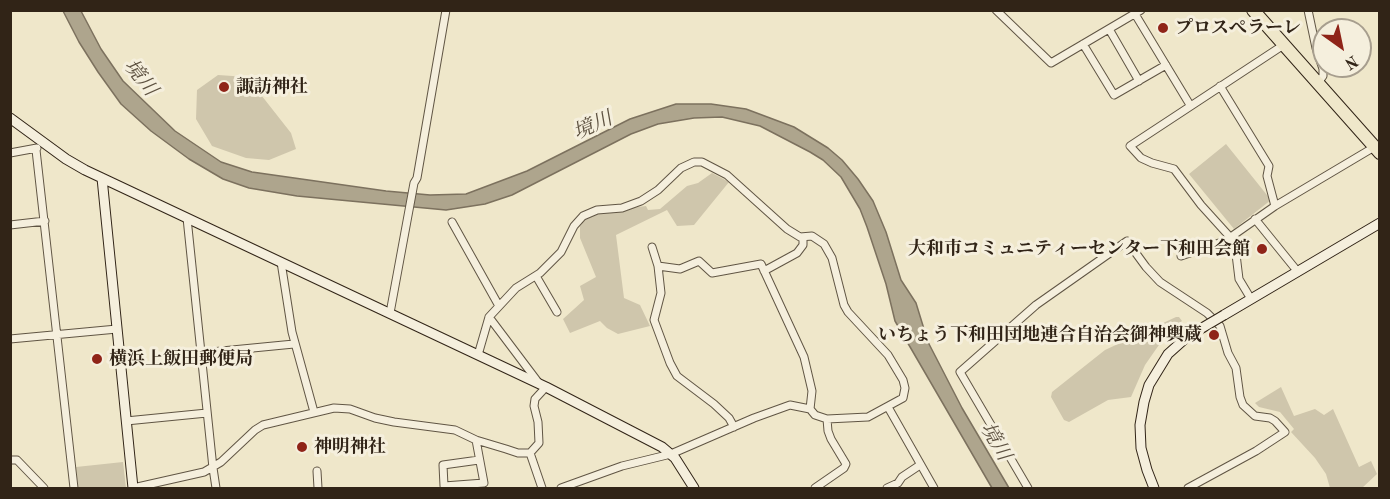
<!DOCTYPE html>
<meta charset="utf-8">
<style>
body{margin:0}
#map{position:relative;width:1390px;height:499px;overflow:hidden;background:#efe7ca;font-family:"Old Standard TT",serif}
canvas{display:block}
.frame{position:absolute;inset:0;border:12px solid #312417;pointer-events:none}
.north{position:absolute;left:1312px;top:18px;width:60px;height:60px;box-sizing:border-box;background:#f5efdd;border:2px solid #a79e8e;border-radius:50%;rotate:147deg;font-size:16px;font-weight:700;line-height:24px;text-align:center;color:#312417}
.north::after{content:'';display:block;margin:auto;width:21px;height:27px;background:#8f2418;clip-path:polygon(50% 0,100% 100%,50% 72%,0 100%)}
</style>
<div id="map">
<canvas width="1390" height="499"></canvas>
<div class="frame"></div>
<div class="north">N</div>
</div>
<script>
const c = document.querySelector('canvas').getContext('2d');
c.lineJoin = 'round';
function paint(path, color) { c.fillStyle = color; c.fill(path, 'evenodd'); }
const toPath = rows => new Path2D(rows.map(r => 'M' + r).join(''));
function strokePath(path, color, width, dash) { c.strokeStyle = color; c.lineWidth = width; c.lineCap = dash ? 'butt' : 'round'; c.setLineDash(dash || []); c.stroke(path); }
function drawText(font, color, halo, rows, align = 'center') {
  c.font = font + ' "Old Standard TT","Noto Serif JP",serif'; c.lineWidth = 6; c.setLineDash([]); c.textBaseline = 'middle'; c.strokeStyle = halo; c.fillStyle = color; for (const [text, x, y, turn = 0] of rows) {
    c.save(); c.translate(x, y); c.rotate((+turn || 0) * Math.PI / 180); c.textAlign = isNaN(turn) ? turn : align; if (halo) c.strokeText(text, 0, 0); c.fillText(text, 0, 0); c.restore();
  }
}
paint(toPath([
 [218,75,247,77,291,133,296,149,269,160,246,158,212,146,196,119,197,90],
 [1226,144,1271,200,1234,229,1189,174],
 [712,173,729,182,694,225,677,226,667,210,616,235,624,298,640,305,650,326,618,334,607,328,600,321,570,333,563,319,584,300,580,286,596,277,580,238,580,226,587,217,606,211,646,206,648,210,660,209,687,186,698,183],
 [1176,317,1179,317,1182,321,1170,329,1145,365,1131,397,1108,400,1069,422,1064,420,1051,397,1052,392,1105,350],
 [1281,387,1294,416,1315,409,1324,415,1333,409,1359,467,1371,461,1377,474,1362,488,1330,488,1326,474,1315,458,1291,432,1294,429,1280,412,1259,407,1255,403],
 [123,462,126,488,78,488,76,467]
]), '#cfc6ac');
const water = toPath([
 [63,11,81,11,101,49,123,81,175,131,221,162,252,172,386,191,430,195,466,194,527,171,630,119,676,104,711,104,746,109,794,127,828,148,842,160,858,179,873,201,886,232,901,280,916,303,928,342,962,408,1009,488,992,488,895,321,886,284,867,227,860,209,841,177,823,160,810,152,760,126,722,117,694,118,658,124,631,134,512,195,485,204,446,210,297,196,249,188,223,179,189,159,151,131,121,104,98,72,79,42,63,11]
]);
paint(water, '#aea58d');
strokePath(water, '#7c715e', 1.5);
const street = toPath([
 [996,10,1051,63,1141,10],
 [1308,10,1316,48,1323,69,1323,76,1318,83],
 [1135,14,1190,105],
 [1109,29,1139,81],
 [1083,44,1114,95,1166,65],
 [1220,86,1269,166,1267,176,1275,206],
 [36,150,74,488],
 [10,153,37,148],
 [187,218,213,468,216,488],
 [1255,219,1298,272],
 [452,222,499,306],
 [10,225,45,221],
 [652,247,658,266,661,293,654,320,670,363,677,376,714,404,729,418,734,427],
 [1181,256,1225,241,1275,206,1376,146],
 [281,262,292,332,314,412],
 [658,266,680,269,699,261,712,273,761,264,804,357,812,391,810,409],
 [764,271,797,253,803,245,803,237],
 [536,276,557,312],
 [1251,299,1239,279,1235,246,1230,237,1201,205,1174,169,1152,163,1141,158,1130,146,1285,44],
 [390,313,414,183,417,178,446,10],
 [489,317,538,382],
 [10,339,117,329],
 [201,353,294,344],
 [478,355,489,317,516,288,540,273,561,252,574,226,583,216,597,210,622,208,641,201,658,190,681,168,694,162,702,162,727,175,787,229,800,237,812,236,824,244,832,258,844,305,848,312,888,355,903,380,905,388,903,398,868,417,827,419,815,415,810,409,790,405,754,418,671,454,622,466,561,488],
 [888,407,934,488],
 [126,421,207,413],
 [476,440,484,483,444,486,443,465,479,460],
 [530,453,542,488],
 [10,460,17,460,44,488],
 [317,471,318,488],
 [133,488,204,472,221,462,255,430,263,425,334,408,350,409,375,418,394,422,455,430,476,440,506,449,518,453,530,453,539,443,538,422,534,406,535,399,546,387],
 [815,488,844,468,846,464,831,439,828,431,827,419],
 [887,488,898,483,902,477,920,465],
 [1028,488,960,372,1036,305,1127,241,1146,267,1160,282,1207,313,1220,326,1228,353,1236,368,1240,397,1243,405,1255,416,1270,418,1275,421,1285,432,1256,451,1188,488]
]);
const secondary = toPath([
 [10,118,66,159,85,170,546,387,662,447,675,458,694,488],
 [102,178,133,488],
 [1224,315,1380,223],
 [1154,488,1147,470,1141,448,1140,425,1144,402,1149,385,1168,354,1187,337,1202,328]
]);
const highway = toPath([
 [1253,10,1380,153]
]);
strokePath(street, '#605544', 9);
strokePath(secondary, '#312417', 11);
strokePath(highway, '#312417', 14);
strokePath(street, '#f5efdd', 7);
strokePath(secondary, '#f5efdd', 9);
strokePath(highway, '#efe7ca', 12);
const secondaryBridge = toPath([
 [1202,328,1224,315]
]);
strokePath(secondaryBridge, '#312417', 11, []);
strokePath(secondaryBridge, '#f5efdd', 9);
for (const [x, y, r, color] of [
 [1163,28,6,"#8f2418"],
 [224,87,6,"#8f2418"],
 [1262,249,6,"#8f2418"],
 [1214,335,6,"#8f2418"],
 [97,359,6,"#8f2418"],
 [302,447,6,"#8f2418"]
]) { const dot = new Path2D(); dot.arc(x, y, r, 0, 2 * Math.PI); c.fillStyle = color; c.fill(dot); strokePath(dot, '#f5efdd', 2); }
drawText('bold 18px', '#312417', '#f5efdd', [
 ["プロスぺラーレ",1175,28],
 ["諏訪神社",236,87],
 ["大和市コミュニティーセンター下和田会館",1250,249,"right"],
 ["いちょう下和田団地連合自治会御神輿蔵",1202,335,"right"],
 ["横浜上飯田郵便局",109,359],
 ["神明神社",314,447]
], 'left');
drawText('italic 20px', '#5d5140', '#f5efdd', [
 ["境川",140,78,52],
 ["境川",593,126,-24],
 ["境川",995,442,60]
]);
</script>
